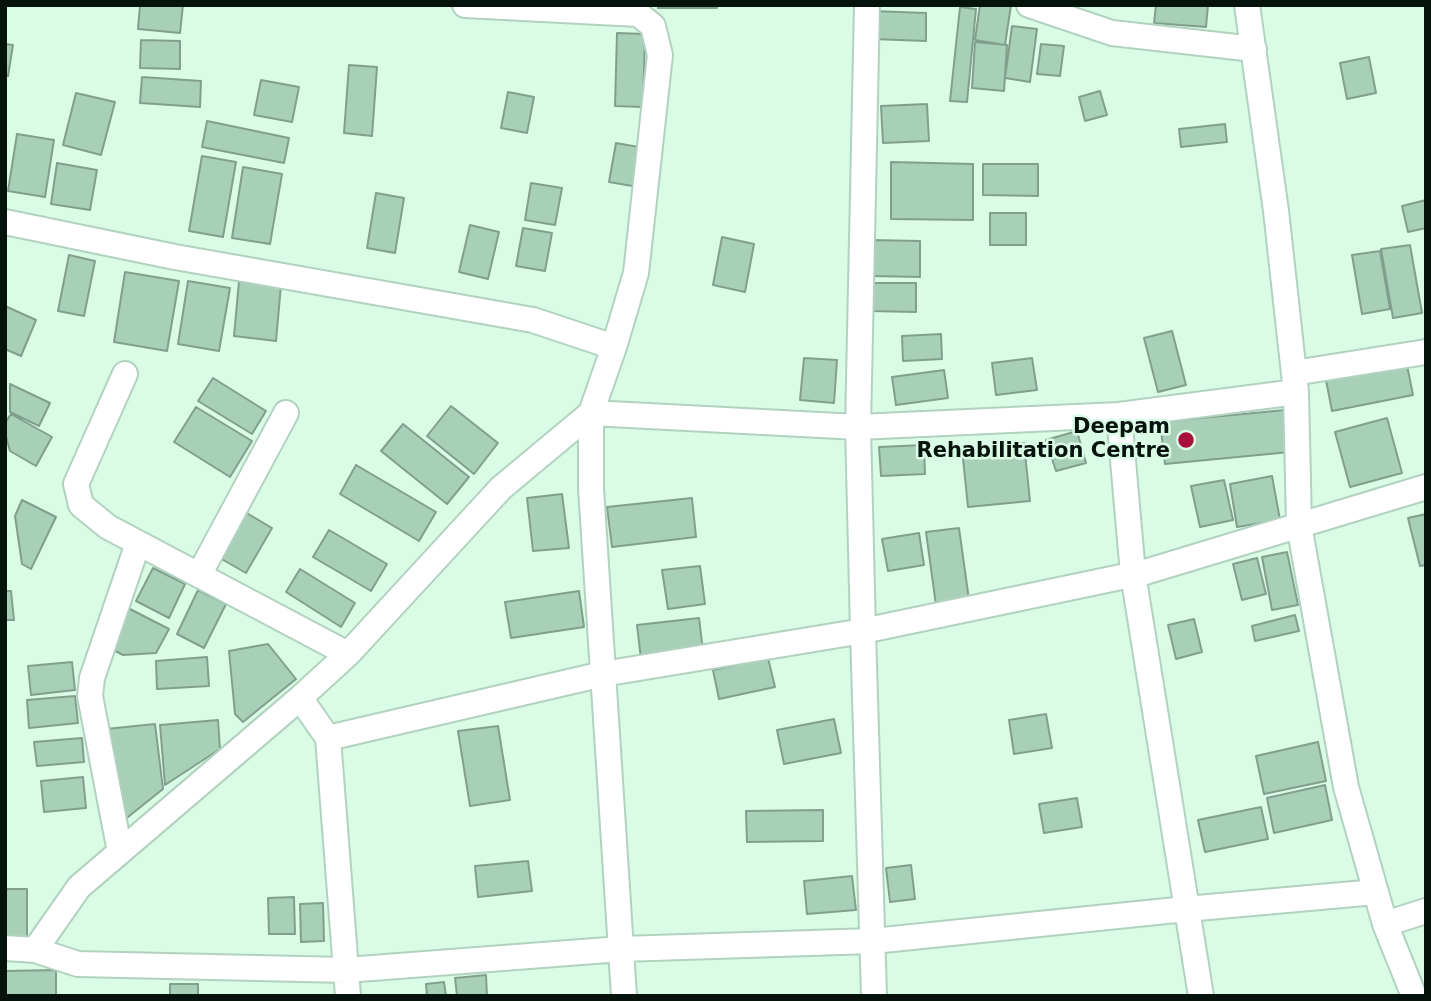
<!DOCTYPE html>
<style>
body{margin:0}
#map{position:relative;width:1431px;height:1001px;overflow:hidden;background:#dafce7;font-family:"DejaVu Sans",sans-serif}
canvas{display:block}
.frame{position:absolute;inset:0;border:7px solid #06120c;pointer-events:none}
</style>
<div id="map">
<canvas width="1431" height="1001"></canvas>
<div class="frame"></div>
</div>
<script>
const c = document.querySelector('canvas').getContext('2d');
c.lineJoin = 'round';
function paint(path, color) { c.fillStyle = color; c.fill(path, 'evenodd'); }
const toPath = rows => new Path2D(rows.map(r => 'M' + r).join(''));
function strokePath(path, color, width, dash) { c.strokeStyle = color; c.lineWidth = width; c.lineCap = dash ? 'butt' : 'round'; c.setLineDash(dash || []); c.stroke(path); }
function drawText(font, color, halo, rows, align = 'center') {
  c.font = font + ' "DejaVu Sans",sans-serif'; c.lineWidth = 5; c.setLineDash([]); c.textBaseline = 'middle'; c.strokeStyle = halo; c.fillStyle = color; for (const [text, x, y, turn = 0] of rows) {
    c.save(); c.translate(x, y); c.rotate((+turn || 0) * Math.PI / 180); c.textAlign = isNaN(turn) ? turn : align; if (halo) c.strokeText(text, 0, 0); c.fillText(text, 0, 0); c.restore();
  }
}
const building = toPath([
 [140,5,183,5,180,33,138,29,140,5],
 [658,5,717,5,717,8,658,8,658,5],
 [980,5,1011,5,1005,45,975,40,980,5],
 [1156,5,1208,5,1206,27,1154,23,1156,5],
 [960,7,976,9,967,102,950,101,960,7],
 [873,11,926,13,926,41,872,39,873,11],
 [1012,26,1037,29,1030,82,1005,78,1012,26],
 [617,33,645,34,643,107,615,106,617,33],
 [141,40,180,41,180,69,140,68,141,40],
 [975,42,1007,45,1004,91,972,88,975,42],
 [5,44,13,45,8,76,5,75,5,44],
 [1041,44,1064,46,1060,76,1037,74,1041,44],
 [1369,57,1376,93,1347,99,1340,63,1369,57],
 [349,65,377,67,372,136,344,133,349,65],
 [142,77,201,81,200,107,140,103,142,77],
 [261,80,299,87,292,122,254,115,261,80],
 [1100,91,1107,115,1085,121,1079,97,1100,91],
 [508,92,534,97,527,133,501,128,508,92],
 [76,93,115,102,101,155,63,145,76,93],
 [927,104,929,141,883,143,881,106,927,104],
 [207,121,289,138,284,163,202,147,207,121],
 [1225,124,1227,142,1181,147,1179,129,1225,124],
 [17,134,54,140,45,197,8,191,17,134],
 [616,143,644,148,638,187,609,182,616,143],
 [202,156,236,162,223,237,189,231,202,156],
 [891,162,973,164,973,220,891,219,891,162],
 [57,163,97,170,90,210,51,204,57,163],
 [983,164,1038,164,1038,196,983,195,983,164],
 [243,167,282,174,270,244,232,238,243,167],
 [531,183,562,188,555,225,525,220,531,183],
 [376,193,404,198,395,253,367,248,376,193],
 [1426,200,1426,228,1408,232,1402,206,1426,200],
 [990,213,1026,213,1026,245,990,245,990,213],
 [470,225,499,232,488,279,459,272,470,225],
 [523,228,552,233,545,271,516,266,523,228],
 [722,237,754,244,745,292,713,285,722,237],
 [871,240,920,241,920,277,871,276,871,240],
 [1410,245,1422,313,1393,318,1381,249,1410,245],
 [1380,251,1390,309,1362,314,1352,255,1380,251],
 [69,255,95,261,84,316,58,311,69,255],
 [125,272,179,281,167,351,114,342,125,272],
 [188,281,230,288,219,351,178,344,188,281],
 [239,281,281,285,276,341,234,336,239,281],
 [869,283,916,283,916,312,869,311,869,283],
 [5,306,36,320,21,356,5,349,5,306],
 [1172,331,1186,385,1158,392,1144,338,1172,331],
 [941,334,942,359,903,361,902,336,941,334],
 [804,358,837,360,834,403,800,400,804,358],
 [1032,358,1037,390,996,395,992,363,1032,358],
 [1407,365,1413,395,1332,411,1326,380,1407,365],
 [944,370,948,398,896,405,892,377,944,370],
 [213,378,266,411,252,434,198,401,213,378],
 [10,384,50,403,39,426,10,412,10,384],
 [451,406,498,443,474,474,427,436,451,406],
 [196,407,252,441,230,477,174,442,196,407],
 [1285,410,1290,452,1165,464,1160,422,1285,410],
 [11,414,52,437,36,466,10,451,5,433,5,423,11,414],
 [1387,418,1402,473,1350,487,1335,432,1387,418],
 [403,424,469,477,447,504,381,451,403,424],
 [1077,431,1086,463,1056,471,1046,440,1077,431],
 [1024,443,1030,501,968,507,962,449,1024,443],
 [924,445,925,474,881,476,879,447,924,445],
 [356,465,436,512,419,541,340,494,356,465],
 [1272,476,1280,520,1237,527,1230,484,1272,476],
 [1224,480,1233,520,1200,527,1191,486,1224,480],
 [562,494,569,548,533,551,527,498,562,494],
 [692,498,696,537,612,547,607,507,692,498],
 [22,500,56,517,31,569,22,564,15,516,22,500],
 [245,512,272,528,246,573,218,557,245,512],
 [1426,514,1426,565,1420,566,1408,518,1426,514],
 [959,528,969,600,936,605,926,532,959,528],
 [329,530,387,564,371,591,313,557,329,530],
 [919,533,924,565,888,571,882,539,919,533],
 [1287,552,1298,605,1272,610,1262,557,1287,552],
 [1257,558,1266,594,1242,600,1233,564,1257,558],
 [700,566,705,604,668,609,662,570,700,566],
 [153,568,185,584,169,618,136,601,153,568],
 [300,569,355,603,341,627,286,592,300,569],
 [198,590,226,604,204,648,177,634,198,590],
 [5,591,11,591,14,620,5,620,5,591],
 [579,591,584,627,511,638,505,602,579,591],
 [128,608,169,629,156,653,123,655,108,647,128,608],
 [1295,615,1299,631,1255,641,1252,626,1295,615],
 [699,618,703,651,641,659,637,625,699,618],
 [1194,619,1202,652,1176,659,1168,625,1194,619],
 [268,644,296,679,243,722,235,714,229,651,268,644],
 [207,657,209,686,157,689,156,661,207,657],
 [768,658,775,687,719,699,713,670,768,658],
 [72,662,75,690,31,695,28,666,72,662],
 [75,696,78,723,29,728,27,700,75,696],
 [1046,714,1052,748,1014,754,1009,720,1046,714],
 [834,719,841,753,784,764,777,730,834,719],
 [218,720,220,749,165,785,160,725,218,720],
 [155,724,163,789,118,825,106,729,155,724],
 [498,726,510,800,470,806,458,731,498,726],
 [82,738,84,762,37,766,34,742,82,738],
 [1318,742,1326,781,1264,794,1256,756,1318,742],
 [83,777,86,808,44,812,41,781,83,777],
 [1325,785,1332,820,1274,833,1267,798,1325,785],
 [1077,798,1082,827,1044,833,1039,804,1077,798],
 [1261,807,1268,839,1205,852,1198,820,1261,807],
 [823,810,823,841,747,842,746,811,823,810],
 [528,861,532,891,478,897,475,866,528,861],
 [911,865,915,899,890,902,886,868,911,865],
 [852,876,856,910,807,914,804,881,852,876],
 [5,889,27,889,27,937,5,937,5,889],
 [294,897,295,934,269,934,268,898,294,897],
 [323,903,324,941,301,942,300,904,323,903],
 [56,970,56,996,5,996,5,971,56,970],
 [486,975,487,996,457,996,455,978,486,975],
 [444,982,446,996,427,996,426,984,444,982],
 [170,984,198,984,198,996,170,996,170,984]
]);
paint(building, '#a8cfb8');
strokePath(building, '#80a08d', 2);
const minor = toPath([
 [465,5,638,14,653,26,660,55,636,273,614,347],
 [867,5,858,427,863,631,1145,572,1426,487],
 [1029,5,1112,33,1254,49],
 [1247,5,1276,211,1296,392,1299,525,1346,787,1385,924,1414,996],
 [5,222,175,257,533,320,614,347,591,413,591,488,624,996],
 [1294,373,1426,352],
 [125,374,76,484,81,505,108,527,348,654],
 [1119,415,1133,574,1201,996],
 [199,575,286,413],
 [300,698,328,738,348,996],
 [328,738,603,674,863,631,874,996],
 [120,852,90,696,92,678,138,543],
 [1385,924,1426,911],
 [5,948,35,950,78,964,346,970,621,949,873,941,1186,909,1376,892],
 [35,950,79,887,300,698,348,654,501,488,591,413,858,427,1119,415,1296,392]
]);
strokePath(minor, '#b1d2bf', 28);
strokePath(minor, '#fff', 24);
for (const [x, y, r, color] of [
 [1186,440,9,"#a8113d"]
]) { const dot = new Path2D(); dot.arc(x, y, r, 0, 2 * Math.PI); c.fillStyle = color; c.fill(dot); strokePath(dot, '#dafce7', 2.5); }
drawText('bold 21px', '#06120c', '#dafce7', [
 ["Deepam",1170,428],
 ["Rehabilitation Centre",1170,452]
], 'right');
</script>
